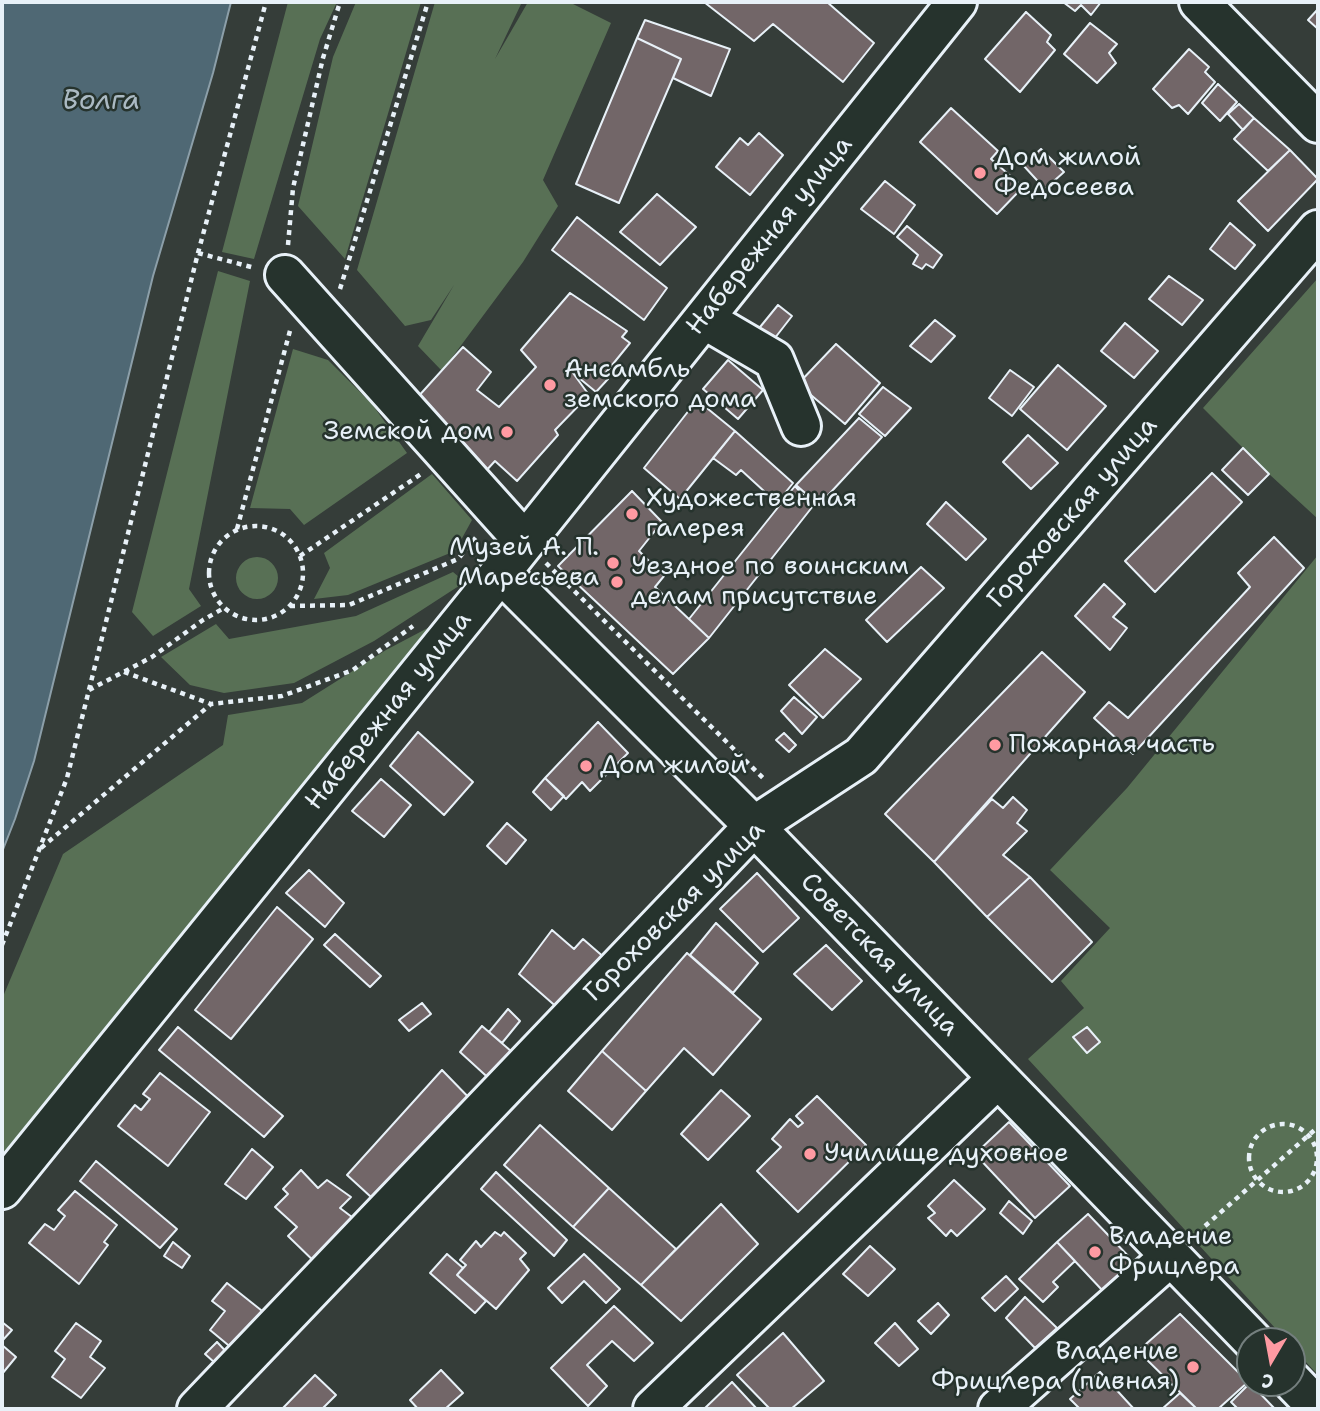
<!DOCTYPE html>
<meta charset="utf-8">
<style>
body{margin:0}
#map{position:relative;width:1320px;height:1411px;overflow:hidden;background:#353d39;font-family:"Shantell Sans",sans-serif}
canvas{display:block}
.frame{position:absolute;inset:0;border:4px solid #e8f1f8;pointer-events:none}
.north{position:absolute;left:1236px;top:1327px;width:70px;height:70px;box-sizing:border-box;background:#26332d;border:2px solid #747f7e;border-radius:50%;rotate:190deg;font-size:19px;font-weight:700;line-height:28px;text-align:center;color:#e8f1f8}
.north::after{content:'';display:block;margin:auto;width:24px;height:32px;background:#ff9aa2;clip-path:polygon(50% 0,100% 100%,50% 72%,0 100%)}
</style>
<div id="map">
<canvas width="1320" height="1411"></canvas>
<div class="frame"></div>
<div class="north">С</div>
</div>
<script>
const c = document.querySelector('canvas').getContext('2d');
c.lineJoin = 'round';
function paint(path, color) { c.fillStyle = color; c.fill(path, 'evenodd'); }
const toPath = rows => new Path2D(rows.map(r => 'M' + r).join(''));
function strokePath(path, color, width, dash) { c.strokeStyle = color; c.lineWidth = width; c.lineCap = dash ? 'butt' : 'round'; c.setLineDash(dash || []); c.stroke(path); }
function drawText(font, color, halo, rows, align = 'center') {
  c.font = font + ' "Shantell Sans",sans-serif'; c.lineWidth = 5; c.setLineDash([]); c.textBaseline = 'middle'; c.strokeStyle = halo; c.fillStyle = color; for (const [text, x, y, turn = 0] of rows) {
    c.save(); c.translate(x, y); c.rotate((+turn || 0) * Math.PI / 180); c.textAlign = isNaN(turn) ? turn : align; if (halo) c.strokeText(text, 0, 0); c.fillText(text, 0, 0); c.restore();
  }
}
paint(toPath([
 [288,2,337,2,320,39,254,259,222,252],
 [356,2,421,2,345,259,298,206,333,57],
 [435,2,522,2,495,59,528,2,569,2,611,23,543,180,558,206,523,262,442,371,418,346,454,285,431,320,405,326,357,270],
 [218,271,250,281,189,589,201,606,153,636,132,612],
 [1318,278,1318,519,1269,474,1203,408],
 [293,349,328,360,372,404,407,453,304,525,290,509,250,508],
 [432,474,472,520,455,551,348,595,314,599,330,568,324,553],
 [1318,555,1318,1375,1292,1347,1292,1341,1287,1341,1028,1059,1084,1008,1061,981,1110,928,1050,870,1127,788],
 '236 578a21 21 0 1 1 42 0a21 21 0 1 1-42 0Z',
 [453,572,465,582,374,641,294,683,224,693,190,685,161,657,216,624,229,639,356,616],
 [477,602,2,1166,2,999,63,854,223,745,228,715,302,703,386,650]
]), '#587055');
const water = toPath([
 [2,2,231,2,213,73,153,276,34,761,15,819,2,852,2,2]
]);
paint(water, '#4f6874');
strokePath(water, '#8c9fa9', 2);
const building = toPath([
 [704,2,827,2,874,43,843,82,773,24,754,41,704,2],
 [1063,2,1101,2,1091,15,1081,5,1075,11,1063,2],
 [1318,9,1318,29,1308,20,1318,9],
 [1026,12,1051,35,1047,42,1055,50,1020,92,985,59,1026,12],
 [645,20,730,49,711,96,673,78,681,59,637,38,645,20],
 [1090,23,1117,44,1109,53,1116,63,1097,83,1064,54,1090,23],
 [637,38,681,59,619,203,576,184,637,38],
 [1189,49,1209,67,1205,72,1215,82,1188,114,1179,105,1172,108,1153,89,1189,49],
 [1218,84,1237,102,1220,121,1202,103,1218,84],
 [1239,104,1254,118,1243,130,1228,114,1239,104],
 [951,108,998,151,991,159,1023,187,997,214,920,142,951,108],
 [1254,118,1290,150,1268,171,1234,139,1254,118],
 [759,133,783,155,750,195,716,167,740,138,748,145,759,133],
 [1041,149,1064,172,1045,189,1023,165,1041,149],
 [1290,150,1318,179,1268,231,1238,201,1290,150],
 [885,181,915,205,894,234,861,209,885,181],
 [657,194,696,227,660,265,620,232,657,194],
 [577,217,667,288,644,320,552,250,577,217],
 [1230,223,1255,245,1235,269,1210,249,1230,223],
 [907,226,942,255,933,268,926,264,922,269,913,264,918,255,897,237,907,226],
 [1169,276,1203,300,1182,325,1149,299,1169,276],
 [570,293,627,331,622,337,630,343,604,375,608,379,596,392,573,373,589,395,555,430,558,435,517,481,495,461,484,473,416,399,463,347,491,372,477,390,499,407,536,367,521,350,570,293],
 [778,305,792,316,771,343,756,332,778,305],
 [935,320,955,336,931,362,910,346,935,320],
 [1125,323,1158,351,1134,378,1101,351,1125,323],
 [836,344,880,383,845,424,798,384,836,344],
 [728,360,763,390,738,419,703,389,728,360],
 [1058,365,1106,406,1067,450,1020,409,1058,365],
 [1010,370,1034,387,1012,416,989,398,1010,370],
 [883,387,911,408,885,436,859,414,883,387],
 [697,400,735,431,680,499,644,468,697,400],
 [859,418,882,437,819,505,796,485,859,418],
 [735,431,793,483,777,503,741,470,736,475,713,458,735,431],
 [1028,435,1058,463,1031,489,1003,462,1028,435],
 [1243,448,1269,474,1248,495,1222,470,1243,448],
 [1212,473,1242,502,1155,592,1125,561,1212,473],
 [795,486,813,506,709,638,689,619,795,486],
 [632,491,662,522,639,551,664,576,655,587,709,638,673,674,558,566,632,491],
 [946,502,986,539,966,560,927,524,946,502],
 [1274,537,1304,568,1133,754,1094,718,1109,702,1128,718,1250,587,1238,573,1274,537],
 [921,567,944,588,887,642,866,620,921,567],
 [1104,584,1125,604,1113,617,1127,628,1110,650,1075,616,1104,584],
 [825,649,861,679,823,718,789,685,825,649],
 [1042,652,1085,692,934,862,885,814,1042,652],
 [794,697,817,717,802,734,781,711,794,697],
 [598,722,628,753,590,791,582,782,566,799,545,778,598,722],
 [418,732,473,782,444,815,390,766,418,732],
 [784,733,796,745,789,752,776,740,784,733],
 [545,778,564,796,551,810,533,792,545,778],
 [381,779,411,805,384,837,352,811,381,779],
 [1013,797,1027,810,1017,823,1027,831,1003,855,1030,877,987,917,934,862,992,799,1003,808,1013,797],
 [507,823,526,840,506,864,487,846,507,823],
 [309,870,344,903,325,927,286,893,309,870],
 [757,873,799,918,763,952,720,909,757,873],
 [1030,877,1092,942,1052,982,987,917,1030,877],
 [277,907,313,939,231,1039,195,1010,277,907],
 [716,923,758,963,733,993,690,955,716,923],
 [552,930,574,949,583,939,606,959,560,1010,519,974,552,930],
 [335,934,381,976,370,987,324,945,335,934],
 [826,945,862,981,832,1010,794,974,826,945],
 [687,953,761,1019,713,1075,684,1048,646,1091,602,1051,687,953],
 [422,1003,431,1014,409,1031,399,1020,422,1003],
 [508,1009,520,1021,502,1043,489,1032,508,1009],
 [482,1026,519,1058,495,1084,460,1052,482,1026],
 [178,1027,283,1116,264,1137,159,1050,178,1027],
 [1087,1027,1100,1042,1087,1053,1073,1037,1087,1027],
 [602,1051,646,1091,612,1130,568,1091,602,1051],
 [442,1070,478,1107,383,1208,347,1175,442,1070],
 [160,1073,210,1112,168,1166,118,1126,135,1105,141,1110,150,1099,143,1094,160,1073],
 [721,1090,750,1116,708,1160,681,1134,721,1090],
 [817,1096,866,1145,798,1212,757,1171,781,1147,772,1139,790,1119,798,1127,803,1123,796,1116,817,1096],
 [1009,1122,1070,1186,1035,1218,975,1154,1009,1122],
 [540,1125,609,1188,573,1227,504,1165,540,1125],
 [252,1149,273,1167,246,1199,225,1184,252,1149],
 [96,1161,177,1229,160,1248,80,1181,96,1161],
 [301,1170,318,1188,327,1180,351,1197,340,1208,365,1227,324,1271,288,1236,297,1227,275,1207,288,1194,283,1189,301,1170],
 [496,1172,567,1240,554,1256,481,1189,496,1172],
 [954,1180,985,1209,957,1236,951,1230,946,1236,928,1218,935,1213,928,1206,954,1180],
 [609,1188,676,1249,641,1285,573,1227,609,1188],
 [75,1191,117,1225,104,1242,108,1245,79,1284,29,1243,45,1224,54,1230,65,1216,58,1210,75,1191],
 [1009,1201,1032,1221,1023,1234,1000,1213,1009,1201],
 [721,1204,758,1244,681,1321,641,1285,721,1204],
 [1088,1214,1133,1261,1102,1290,1057,1242,1088,1214],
 [495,1232,501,1236,504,1232,526,1253,520,1259,529,1270,496,1309,457,1275,466,1265,460,1260,476,1241,481,1247,495,1232],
 [173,1242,190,1256,182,1268,164,1256,173,1242],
 [1057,1242,1075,1261,1053,1282,1058,1287,1043,1302,1019,1279,1057,1242],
 [870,1246,895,1269,868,1296,843,1274,870,1246],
 [447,1254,463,1268,457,1275,486,1301,475,1313,430,1273,447,1254],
 [584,1254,620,1289,606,1303,584,1281,562,1303,548,1288,584,1254],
 [1006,1276,1018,1289,995,1311,982,1298,1006,1276],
 [227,1283,276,1322,245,1359,210,1330,225,1311,212,1301,227,1283],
 [1025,1297,1057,1328,1035,1348,1006,1318,1025,1297],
 [938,1303,949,1315,931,1334,918,1321,938,1303],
 [614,1306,653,1343,634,1361,612,1341,587,1365,607,1386,588,1406,551,1368,614,1306],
 [1180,1314,1248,1382,1218,1409,1197,1409,1138,1351,1180,1314],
 [2,1322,12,1330,2,1341,2,1322],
 [76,1323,101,1341,90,1357,105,1368,81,1398,52,1377,65,1359,55,1351,76,1323],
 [895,1323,918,1349,899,1366,875,1343,895,1323],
 [783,1333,824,1381,791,1409,770,1409,737,1375,783,1333],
 [217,1342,234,1360,224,1371,205,1354,217,1342],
 [2,1345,16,1357,2,1374,2,1345],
 [441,1370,463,1393,445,1409,418,1409,410,1400,441,1370],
 [1100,1372,1134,1409,1080,1409,1070,1399,1100,1372],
 [315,1375,336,1395,322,1409,282,1409,315,1375],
 [732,1382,757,1409,704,1409,732,1382],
 [1250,1383,1275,1409,1238,1409,1231,1402,1250,1383],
 [1180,1393,1197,1409,1162,1409,1180,1393]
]);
paint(building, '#726668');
strokePath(building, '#e8f1f8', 2);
const minor = toPath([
 [1199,2,1318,123],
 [285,275,525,542],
 [704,319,774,360,801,426],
 [501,573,754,826,1253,1341],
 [2,1189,477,602,957,2],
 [1292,1381,1318,1408],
 [197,1409,754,826,861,756,1318,230],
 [653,1409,998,1078],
 [998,1409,1171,1256]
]);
strokePath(minor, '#e8f1f8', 44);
strokePath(toPath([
 [288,245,293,188,323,58,340,2],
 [198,253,255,268],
 [340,289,428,2],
 '209 573a47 47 0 1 1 94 0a47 47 0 1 1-94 0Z',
 [237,529,291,327],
 [300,556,421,474],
 [546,563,766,781],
 [290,606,349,605,458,559,478,535],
 [124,672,211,704,282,696,353,670,413,626],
 [89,690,152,657,203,620,224,608],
 [41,848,210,705],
 [2,945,67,778,198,253,266,2],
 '1249 1158a34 34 0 1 1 68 0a34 34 0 1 1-68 0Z',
 [1205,1226,1318,1127]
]), '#e8f1f8', 4.5, [5, 5]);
strokePath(minor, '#26332d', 38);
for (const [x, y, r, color] of [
 [980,173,7,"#ff9aa2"],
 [550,385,7,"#ff9aa2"],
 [507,432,7,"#ff9aa2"],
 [632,514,7,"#ff9aa2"],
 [613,563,7,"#ff9aa2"],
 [617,582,7,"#ff9aa2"],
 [995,745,7,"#ff9aa2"],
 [586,766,7,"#ff9aa2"],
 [810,1154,7,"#ff9aa2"],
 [1095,1252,7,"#ff9aa2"],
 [1193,1367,7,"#ff9aa2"]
]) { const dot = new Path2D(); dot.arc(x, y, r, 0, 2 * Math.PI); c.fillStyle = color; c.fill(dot); strokePath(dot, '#26332d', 2.5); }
drawText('26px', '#e8f1f8', '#26332d', [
 ["Дом жилой",994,158],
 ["Федосеева",994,188],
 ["Ансамбль",564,370],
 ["земского дома",564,400],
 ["Земской дом",493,432,"right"],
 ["Художественная",646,499],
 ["галерея",646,529],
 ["Музей А. П.",599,548,"right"],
 ["Маресьева",599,578,"right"],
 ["Уездное по воинским",631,567],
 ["делам присутствие",631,597],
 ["Пожарная часть",1009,745],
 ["Дом жилой",600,766],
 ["Училище духовное",824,1154],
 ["Владение",1109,1237],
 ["Фрицлера",1109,1267],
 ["Владение",1179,1352,"right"],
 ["Фрицлера (пивная)",1179,1382,"right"]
], 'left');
drawText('26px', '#e8f1f8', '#26332d', [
 ["Набережная улица",770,236,-51],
 ["Гороховская улица",1073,513,-49],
 ["Набережная улица",389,711,-51],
 ["Гороховская улица",675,912,-45],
 ["Советская улица",879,955,46]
]);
drawText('italic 28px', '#abbac3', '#26332d', [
 ["Волга",101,102]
]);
</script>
